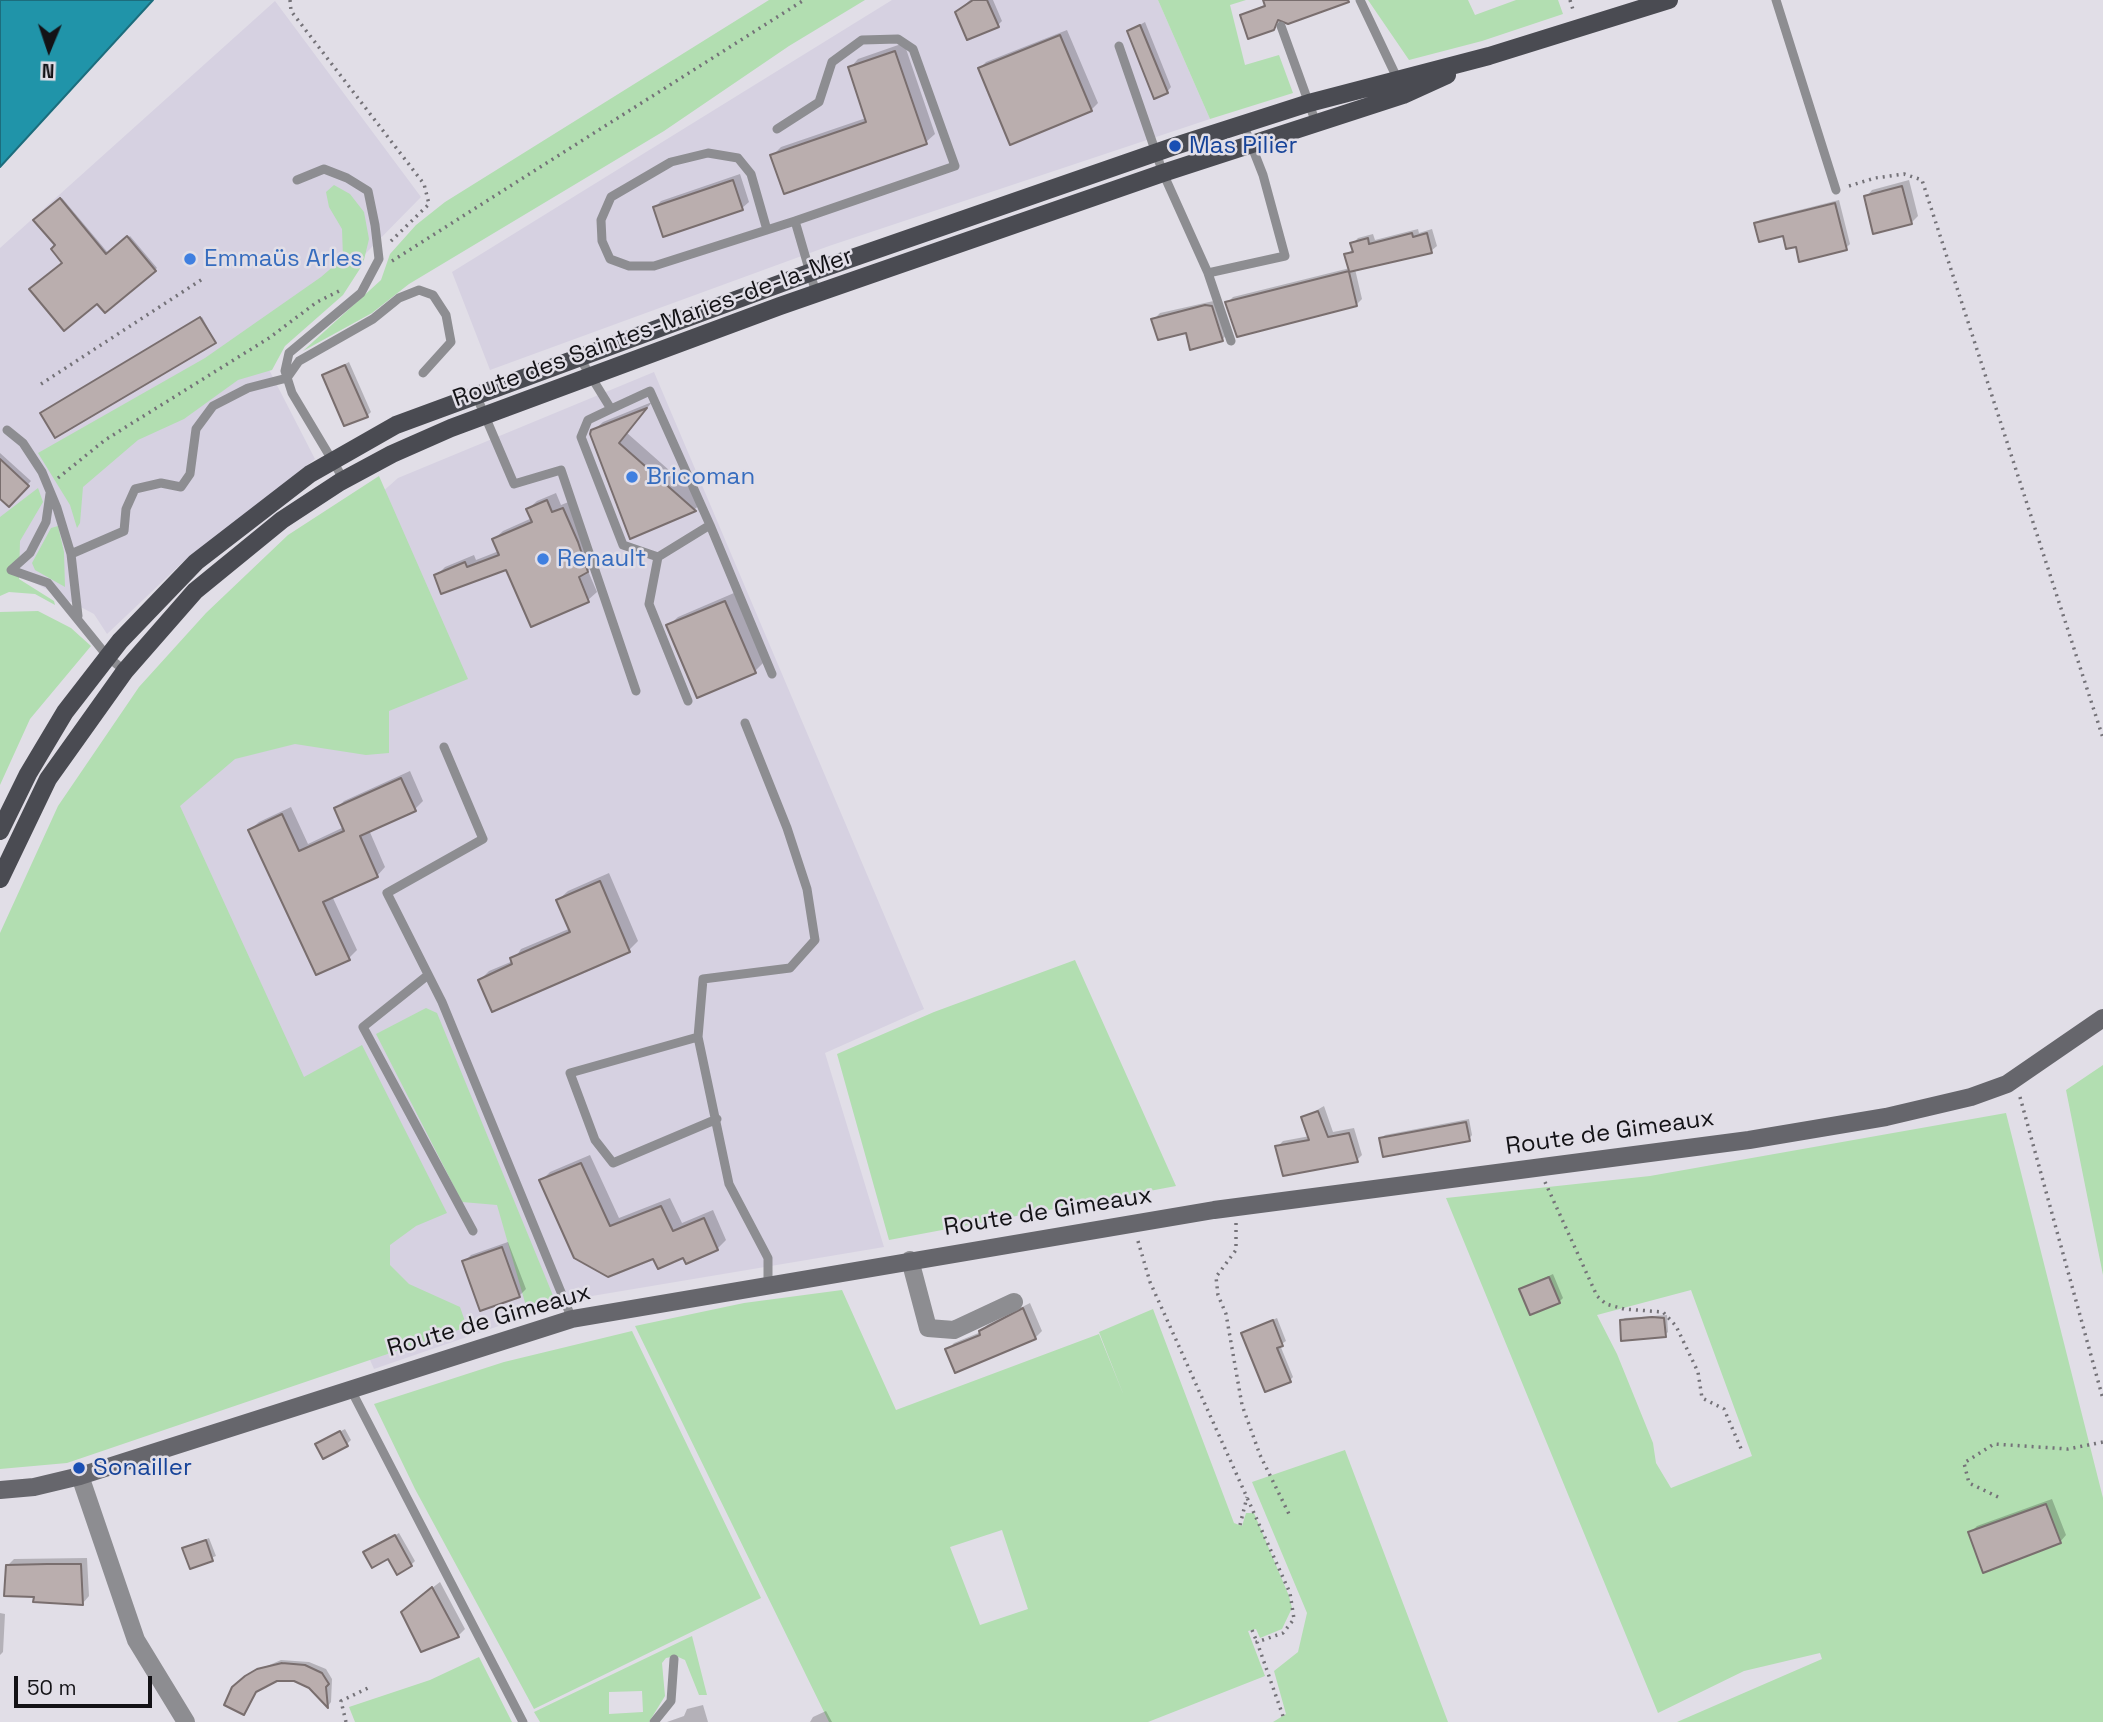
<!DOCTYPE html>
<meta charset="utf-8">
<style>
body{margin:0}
#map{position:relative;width:2103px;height:1722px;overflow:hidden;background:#e1dee7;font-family:"Space Grotesk",sans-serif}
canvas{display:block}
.north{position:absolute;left:14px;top:14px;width:70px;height:70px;-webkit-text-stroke:5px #e1dee7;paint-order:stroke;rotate:182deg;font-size:19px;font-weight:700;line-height:28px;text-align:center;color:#131216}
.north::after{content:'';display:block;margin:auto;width:24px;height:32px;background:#131216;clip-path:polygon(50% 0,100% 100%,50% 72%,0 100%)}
.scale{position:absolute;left:14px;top:1676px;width:138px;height:32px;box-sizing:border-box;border:4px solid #131216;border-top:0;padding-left:9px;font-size:21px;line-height:24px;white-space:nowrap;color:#131216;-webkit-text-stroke:5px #e1dee7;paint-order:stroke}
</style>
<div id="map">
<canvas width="2103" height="1722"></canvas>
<div class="north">N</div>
<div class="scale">50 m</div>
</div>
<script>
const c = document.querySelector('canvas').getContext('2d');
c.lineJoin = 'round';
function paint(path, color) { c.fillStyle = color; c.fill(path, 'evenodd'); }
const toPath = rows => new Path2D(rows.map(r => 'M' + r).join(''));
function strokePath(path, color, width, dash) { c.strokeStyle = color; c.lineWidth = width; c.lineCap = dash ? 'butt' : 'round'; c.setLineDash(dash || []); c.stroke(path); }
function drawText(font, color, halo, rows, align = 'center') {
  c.font = font + ' "Space Grotesk",sans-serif'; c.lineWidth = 5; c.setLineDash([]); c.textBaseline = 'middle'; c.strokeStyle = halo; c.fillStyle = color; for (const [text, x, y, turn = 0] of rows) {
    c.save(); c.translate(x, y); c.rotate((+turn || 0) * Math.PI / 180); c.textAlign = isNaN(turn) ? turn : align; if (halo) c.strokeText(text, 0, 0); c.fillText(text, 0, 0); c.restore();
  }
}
paint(toPath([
 [892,0,1158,0,1210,119,829,246,490,370,452,272],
 [275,1,421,197,263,358,315,459,183,562,107,634,94,614,0,565,0,248],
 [654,372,924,1009,825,1053,884,1247,580,1298,374,1369,262,1111,138,709,398,478]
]), '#d6d1e1');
paint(toPath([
 [769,0,865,0,789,46,664,131,409,284,372,313,303,351,381,280,390,254,416,225,445,202],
 [1158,0,1246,0,1230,5,1245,65,1279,55,1293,93,1210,119],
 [1368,0,1468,0,1475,15,1516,0,1558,0,1563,14,1482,41,1409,60],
 [334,185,350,194,364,212,369,239,363,264,343,295,285,346,272,370,238,380,184,419,138,440,83,487,80,523,77,528,70,505,38,453,205,358,321,277,343,258,342,229,329,207,326,192],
 [379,476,468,679,389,711,389,753,366,755,295,744,235,759,180,806,304,1077,362,1045,447,1213,416,1226,390,1245,390,1265,409,1284,460,1307,467,1327,67,1463,0,1469,0,933,58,806,139,687,206,613,288,535],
 [38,488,43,502,20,541,19,579,54,601,55,605,35,594,9,592,0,596,0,517],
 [58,526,64,552,65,587,35,570,32,563,51,528],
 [38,611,71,628,91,646,30,719,0,785,0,612],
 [1075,960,1176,1186,889,1240,837,1054,934,1012],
 [426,1008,437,1013,554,1298,549,1306,528,1313,497,1205,462,1202,376,1034],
 [2103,1065,2103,1275,2066,1090],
 [2006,1113,2103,1498,2103,1722,1677,1722,1822,1659,1820,1653,1744,1671,1658,1713,1446,1198,1650,1176],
 [1691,1290,1752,1456,1671,1488,1656,1463,1653,1443,1617,1354,1597,1315],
 [842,1290,896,1410,1099,1334,1124,1396,1099,1332,1153,1309,1234,1523,1242,1526,1246,1513,1254,1513,1289,1596,1292,1608,1282,1629,1260,1638,1256,1629,1248,1631,1265,1676,1148,1722,829,1722,635,1326,744,1303],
 [1002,1530,1028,1609,980,1625,950,1547],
 [632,1331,761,1598,534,1709,415,1489,374,1404,504,1362],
 [1345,1450,1448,1722,1273,1722,1286,1714,1274,1671,1298,1652,1307,1613,1252,1482],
 [692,1636,707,1695,699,1695,685,1660,676,1656,666,1658,662,1663,665,1696,649,1722,540,1722,534,1712],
 [642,1691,643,1712,609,1714,609,1692],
 [479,1657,512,1722,355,1722,349,1707,430,1680]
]), '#b2deb1');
const water = toPath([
 [0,0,153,0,0,167,0,0]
]);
paint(water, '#2094a9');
strokePath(water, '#1c6d7d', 2);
paint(toPath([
 [970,0,993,0,1002,21,998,25,957,12],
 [1265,0,1334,0,1280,19,1273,28,1242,16,1266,4],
 [1145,22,1171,87,1167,92,1129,31],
 [1067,30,1098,103,1091,110,980,68,986,62],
 [904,43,935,134,926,142,772,156,781,147,866,118,850,68,858,59],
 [740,174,749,202,742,208,655,207,661,201],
 [1909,180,1918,216,1911,223,1866,197,1872,190],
 [62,198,109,254,130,236,157,268,105,311,64,262,58,245,36,220],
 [1839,200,1850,244,1846,248,1797,245,1784,234,1756,224,1760,220],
 [1418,229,1419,233,1432,229,1437,246,1431,251,1355,269,1362,299,1356,305,1227,303,1233,297,1350,268,1346,255,1354,248,1352,244,1358,238,1373,234,1375,240],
 [1218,300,1229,332,1223,339,1192,348,1188,331,1153,320,1160,313],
 [202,317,215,341,43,411],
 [349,362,371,412,367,416,324,375],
 [652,402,627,433,704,501,695,509,631,537,593,431,603,422],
 [0,453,31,481,9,505,0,497],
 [556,493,561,505,571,501,596,562,588,571,597,592,588,600,507,567,436,576,445,567,474,555,476,560,499,551,494,539,503,531,532,518,528,509,537,501],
 [734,593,764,662,755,671,668,626,678,617],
 [410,771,423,801,415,809,369,830,385,867,377,876,332,896,357,950,349,958,317,973,250,830,259,822,291,807,308,844,344,827,336,809,344,801],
 [609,873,638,941,629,950,480,980,489,971,513,961,521,949,571,928,558,900,568,891],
 [1324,1106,1333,1132,1354,1128,1362,1155,1357,1160,1277,1147,1283,1141,1310,1136,1303,1118],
 [1469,1119,1472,1135,1469,1139,1381,1138,1385,1135],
 [590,1155,619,1218,670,1198,682,1223,713,1210,726,1240,717,1249,684,1256,653,1257,541,1181,550,1172],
 [508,1242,526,1289,519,1296,464,1262,471,1255],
 [1553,1274,1563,1298,1559,1302,1521,1289],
 [1030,1303,1042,1331,1035,1338,947,1350,954,1343,981,1332,987,1325],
 [1667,1315,1668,1332,1665,1335,1622,1320,1625,1318],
 [1277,1318,1286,1341,1280,1345,1293,1377,1290,1380,1243,1333],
 [345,1429,351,1440,347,1444,322,1441],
 [2052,1499,2066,1535,2060,1542,1971,1532,1977,1526],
 [399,1533,415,1561,411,1565,366,1552],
 [209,1538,216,1556,191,1566,184,1548],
 [87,1558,89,1596,83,1603,36,1595,7,1566,14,1559],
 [440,1582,465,1629,458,1636,422,1650,410,1605],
 [0,1613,5,1614,3,1652,0,1655],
 [281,1660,309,1662,326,1669,332,1679,331,1702,328,1706,310,1687,294,1680,266,1683,254,1694,244,1713,251,1673],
 [703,1705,708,1722,667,1722,684,1716,687,1709],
 [826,1711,832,1722,810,1722,813,1717]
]), '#0003');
const building = toPath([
 [973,0,987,0,999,27,967,40,955,12,973,0],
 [1263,0,1348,0,1349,2,1288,24,1278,20,1274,30,1248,39,1240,15,1265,6,1263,0],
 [1140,25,1168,93,1154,99,1127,31,1140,25],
 [1060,35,1092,111,1010,145,978,68,1060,35],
 [895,51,927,144,784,194,770,155,866,122,848,67,895,51],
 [733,180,743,210,663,237,653,207,733,180],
 [1902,186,1912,224,1873,234,1864,196,1902,186],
 [60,198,106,254,127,236,156,271,105,313,97,304,64,331,29,289,62,263,51,249,55,245,33,220,60,198],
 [1835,203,1847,250,1799,262,1796,247,1786,249,1783,236,1759,242,1754,223,1835,203],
 [1412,233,1413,237,1427,233,1432,253,1349,272,1357,306,1237,337,1225,302,1349,271,1344,254,1353,252,1350,243,1368,238,1369,244,1412,233],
 [1205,305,1212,306,1223,341,1190,350,1186,333,1158,340,1151,319,1205,305],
 [200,317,216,343,55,438,40,413,200,317],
 [345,365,368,417,344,426,322,375,345,365],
 [647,408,619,443,696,511,630,539,590,434,591,430,647,408],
 [0,459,29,486,9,507,0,499,0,459],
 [547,500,552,512,563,508,578,542,588,572,579,577,589,602,531,627,506,570,441,594,434,575,465,562,467,567,499,555,492,539,532,522,526,509,547,500],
 [725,601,756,673,697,698,666,625,725,601],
 [401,778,416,811,360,836,378,877,323,902,350,960,316,975,248,830,282,814,299,851,344,831,334,808,401,778],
 [600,881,630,952,492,1012,478,980,512,964,510,958,570,932,556,900,600,881],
 [1318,1111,1328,1137,1349,1133,1358,1162,1283,1176,1275,1146,1309,1140,1301,1117,1318,1111],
 [1466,1122,1470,1141,1383,1157,1379,1138,1466,1122],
 [581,1163,610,1226,661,1206,673,1231,704,1218,718,1250,686,1264,683,1258,658,1269,653,1259,608,1277,574,1258,539,1180,581,1163],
 [502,1247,520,1297,480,1311,462,1261,502,1247],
 [1549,1277,1560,1303,1530,1315,1519,1289,1549,1277],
 [1023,1308,1036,1339,955,1373,945,1349,980,1335,979,1331,1023,1308],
 [1652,1317,1664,1318,1666,1337,1621,1341,1620,1320,1652,1317],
 [1273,1320,1283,1346,1277,1348,1291,1382,1265,1392,1241,1333,1273,1320],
 [340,1431,348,1446,323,1459,315,1444,340,1431],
 [2046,1504,2061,1543,1983,1573,1968,1532,2046,1504],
 [395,1535,412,1566,397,1575,388,1559,372,1568,363,1552,395,1535],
 [206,1540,213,1561,190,1569,182,1548,206,1540],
 [47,1564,81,1564,83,1605,33,1602,34,1597,4,1596,6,1565,47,1564],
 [432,1587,459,1637,421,1652,401,1612,432,1587],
 [282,1663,305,1665,322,1673,329,1684,326,1687,328,1708,309,1688,294,1681,277,1681,256,1692,244,1715,224,1705,232,1687,245,1676,257,1669,282,1663]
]);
paint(building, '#baaeae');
strokePath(building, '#796e6e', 2);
strokePath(toPath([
 [290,0,291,11,424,184,429,204,389,243],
 [1570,0,1574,13],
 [1849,186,1875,178,1904,174,1922,180,2103,738],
 [392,261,804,0],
 [41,384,204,278],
 [58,478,105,440,269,338,317,302,343,289],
 [2020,1097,2103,1399],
 [1545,1182,1597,1296,1606,1304,1624,1309,1663,1312,1676,1326,1698,1372,1702,1398,1724,1409,1742,1451],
 [1236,1223,1236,1250,1216,1277,1218,1295,1226,1314,1242,1405,1260,1455,1289,1514],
 [1138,1241,1150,1282,1290,1593,1294,1619,1283,1633,1257,1642,1283,1716],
 [1998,1497,1969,1483,1964,1463,1994,1444,2068,1449,2103,1442],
 [1240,1525,1247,1497],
 [1252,1630,1257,1642],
 [346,1722,341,1701,368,1688]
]), '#747278', 3.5, [2, 5]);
strokePath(toPath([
 [1360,0,1398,80],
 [1776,0,1836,190],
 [1281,26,1316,123],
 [1119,46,1163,173,1208,273],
 [777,129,819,102,832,62,862,40,898,39,913,49,955,166,795,221,816,293],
 [297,180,324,169,347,178,368,191,375,225,379,259,361,293,289,353,285,371,292,393,344,480],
 [767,230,751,174,738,158,708,153,671,162,611,197,601,220,602,241,610,259,629,266,654,266,795,221],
 [1231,341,1208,273,1285,256,1263,175,1243,124],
 [579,357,611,409,588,420,581,437,623,545,658,557,710,525,650,391,611,409],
 [476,395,514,484,561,470,636,691],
 [7,430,23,443,42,472,57,508,71,554,78,616],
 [50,494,46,522,30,553,11,570,48,583,108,657,125,671],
 [710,525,772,674],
 [71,554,124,531,126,509,135,489,161,483,181,487,190,474,196,429,213,406,248,388,287,378,299,361,373,319,399,298,419,290,433,295,446,315,451,342,423,373],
 [658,557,649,604,688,701],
 [745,723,787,828,807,889,815,940,790,968,703,979,698,1037,729,1184,768,1258,768,1283],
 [444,747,483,839,387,893,442,1002,572,1319],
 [428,975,363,1027,473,1231],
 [698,1037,570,1073,595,1140,613,1163,717,1119],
 [350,1388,523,1722],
 [654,1722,671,1701,674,1659]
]), '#8d8d91', 9);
strokePath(toPath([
 [910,1260,928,1328,954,1330,1014,1302],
 [80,1476,136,1640,186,1722]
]), '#8d8d91', 18);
strokePath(toPath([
 [0,1490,34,1487,80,1476,572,1319,1214,1210,1749,1140,1886,1117,1971,1097,2007,1084,2103,1018]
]), '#66666c', 18);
strokePath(toPath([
 [0,831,28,774,65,712,120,641,196,562,310,474,396,425,809,273,1175,146,1309,103,1489,56,1669,0],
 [0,879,48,779,125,671,195,591,282,520,340,482,392,454,451,428,780,306,1163,173,1403,95,1447,75]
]), '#4a4b52', 18);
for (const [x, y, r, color] of [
 [1175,146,7,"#1a4fb4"],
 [190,259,7,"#3f7fe0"],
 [632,477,7,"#3f7fe0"],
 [543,559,7,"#3f7fe0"],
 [79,1468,7,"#1a4fb4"]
]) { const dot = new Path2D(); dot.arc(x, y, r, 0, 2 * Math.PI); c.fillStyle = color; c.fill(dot); strokePath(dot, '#e1dee7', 2.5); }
drawText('24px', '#164399', '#e1dee7', [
 ["Mas Pilier",1189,146],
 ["Sonailler",93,1468]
], 'left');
drawText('24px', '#366cbe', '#e1dee7', [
 ["Emmaüs Arles",204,259],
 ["Bricoman",646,477],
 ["Renault",557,559]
], 'left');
drawText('24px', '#131216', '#e1dee7', [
 ["Route des Saintes-Maries-de-la-Mer",653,328,-20],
 ["Route de Gimeaux",1610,1133,-8],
 ["Route de Gimeaux",1048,1212,-9],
 ["Route de Gimeaux",489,1321,-16]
]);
</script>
